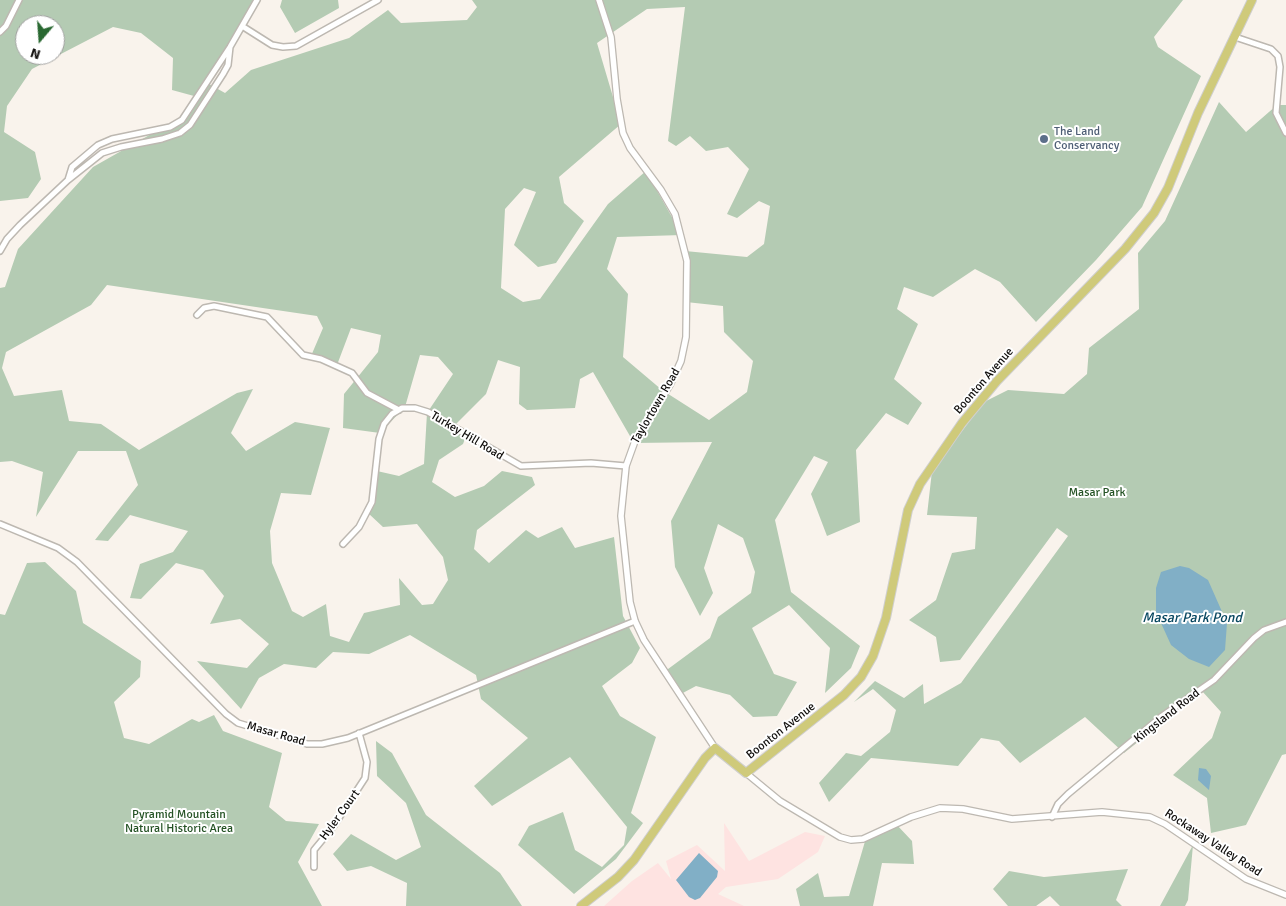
<!DOCTYPE html>
<style>
body{margin:0}
#map{position:relative;width:1286px;height:906px;overflow:hidden;background:#f9f3ec;font-family:Signika,sans-serif}
canvas{display:block}
.north{position:absolute;left:15px;top:15px;width:50px;height:50px;box-sizing:border-box;background:#fff;border:1px solid #9f9f9e;border-radius:50%;rotate:198deg;font-size:14px;font-weight:700;line-height:20px;text-align:center;color:#100e0c}
.north::after{content:'';display:block;margin:auto;width:18px;height:22px;background:#2a6932;clip-path:polygon(50% 0,100% 100%,50% 72%,0 100%)}
</style>
<div id="map">
<canvas width="1286" height="906"></canvas>
<div class="north">N</div>
</div>
<script>
const c = document.querySelector('canvas').getContext('2d');
c.lineJoin = 'round';
function paint(path, color) { c.fillStyle = color; c.fill(path, 'evenodd'); }
const toPath = rows => new Path2D(rows.map(r => 'M' + r).join(''));
function strokePath(path, color, width, dash) { c.strokeStyle = color; c.lineWidth = width; c.lineCap = dash ? 'butt' : 'round'; c.setLineDash(dash || []); c.stroke(path); }
function drawText(font, color, halo, rows, align = 'center') {
  c.font = font + ' Signika,sans-serif'; c.lineWidth = 4; c.setLineDash([]); c.textBaseline = 'middle'; c.strokeStyle = halo; c.fillStyle = color; for (const [text, x, y, turn = 0] of rows) {
    c.save(); c.translate(x, y); c.rotate((+turn || 0) * Math.PI / 180); c.textAlign = isNaN(turn) ? turn : align; if (halo) c.strokeText(text, 0, 0); c.fillText(text, 0, 0); c.restore();
  }
}
paint(toPath([
 [724,823,749,861,805,832,825,836,818,852,778,879,726,887,718,894,744,906,604,906,632,881,658,863,671,879,666,861,697,845,725,871]
]), '#fee3e1');
paint(toPath([
 [0,0,253,0,250,11,194,96,172,90,173,58,141,33,113,27,32,69,7,106,4,132,35,152,41,179,28,198,0,201],
 [25,25,55,25,55,55,25,55],
 [282,0,338,0,339,8,295,33,280,7],
 [472,0,1183,0,1154,37,1158,47,1201,76,1142,207,1096,260,1036,322,1000,282,975,269,933,297,904,287,897,309,918,324,894,379,922,403,908,425,886,413,856,450,860,522,827,536,811,494,828,462,814,456,775,520,791,592,860,646,851,668,825,693,830,648,789,605,752,628,774,674,797,682,777,716,753,717,730,695,696,686,679,695,664,672,710,638,718,617,751,593,755,572,743,538,718,524,704,568,713,593,700,616,675,567,671,521,712,442,634,443,593,372,580,379,575,408,527,410,519,404,520,367,498,360,486,394,453,427,466,436,463,444,439,460,432,482,455,497,484,486,502,471,532,477,535,485,477,530,474,549,489,563,526,530,538,538,562,527,575,548,614,537,623,616,640,648,632,663,602,686,620,716,656,737,631,813,643,823,616,859,574,894,518,845,529,826,563,812,575,850,602,867,624,845,627,827,570,757,492,806,474,786,528,738,481,699,476,675,410,635,369,654,333,652,316,668,284,664,259,678,241,709,197,661,247,668,269,644,240,619,210,624,224,596,203,570,176,563,141,599,130,598,140,564,173,552,188,531,130,515,108,541,95,540,138,485,126,451,78,451,36,517,43,472,12,461,0,462,0,288,5,287,18,249,93,167,160,129,183,123,209,84,225,93,251,70,349,38,388,10,401,23,467,20,477,7],
 [685,7,668,141,676,146,690,136,706,151,728,147,749,169,727,214,737,218,759,201,770,206,764,244,747,257,685,251,686,302,723,306,724,332,753,361,747,392,709,420,662,390,623,357,628,294,607,269,617,237,682,235,646,171,608,204,540,299,523,302,501,288,505,209,524,188,536,192,514,245,538,267,556,263,584,221,564,203,559,177,621,124,597,43,647,9],
 [107,285,317,316,323,328,311,356,337,365,351,328,381,335,378,352,344,394,343,428,380,433,405,407,420,355,438,357,453,374,427,413,424,464,399,476,377,471,368,513,383,527,417,524,443,557,448,580,433,604,422,605,399,578,400,605,364,613,349,642,330,636,326,604,303,617,292,611,272,563,270,531,281,493,311,495,330,428,295,422,246,451,231,433,253,389,237,393,139,450,101,424,69,421,62,390,14,396,2,368,6,352,91,305],
 [1219,102,1246,132,1277,105,1286,105,1286,754,1282,755,1246,825,1211,833,1207,798,1173,775,1212,738,1221,712,1202,691,1124,753,1085,717,1020,763,999,741,981,738,958,766,871,758,829,802,819,783,846,753,861,756,890,732,896,710,873,689,854,702,875,681,904,698,923,684,924,704,961,683,1068,536,1057,528,960,660,940,662,936,637,909,620,936,600,952,553,975,549,977,517,927,515,932,471,984,402,1008,390,1064,394,1087,374,1089,348,1139,309,1138,253,1165,221],
 [45,562,76,591,83,623,141,661,140,677,114,702,124,738,149,744,192,719,199,722,214,715,223,731,282,753,269,807,286,821,319,824,298,862,322,906,0,906,0,614,5,615,27,563],
 [376,741,392,753,426,815,500,873,522,906,406,906,407,883,371,866,347,871,333,854,351,834,396,860,421,847,406,803,377,776],
 [896,824,912,841,914,864,882,863,873,906,800,906,796,889,818,873,824,897,849,896,866,838],
 [1193,845,1188,900,1185,906,1160,906],
 [1128,869,1116,900,1122,906,1060,906,1050,896,1036,906,1008,906,993,889,1009,871,1044,877]
]), '#b4cbb3');
paint(toPath([
 [1180,566,1189,568,1208,580,1227,623,1225,650,1209,667,1189,659,1171,645,1156,612,1156,588,1161,572],
 [1199,768,1206,769,1211,776,1209,790,1198,780],
 [699,853,718,871,717,877,700,898,695,900,689,897,676,880]
]), '#81afc6');
const minor = toPath([
 [242,26,272,45,283,47,296,46,378,0],
 [0,32,6,26,19,0],
 [1235,37,1271,49,1278,56,1280,67,1276,113,1286,133],
 [68,180,72,167,98,145,112,139,170,127,182,120,230,47,257,0],
 [0,251,7,239,20,225,68,180,102,153,121,147,162,139,180,133,190,125,223,74,228,65,230,47],
 [197,315,204,308,214,306,267,317,303,355,321,359,352,373,367,393,399,410],
 [0,524,58,548,77,562,226,714,238,723,307,744,322,744,348,738,635,621],
 [343,544,359,527,372,502,379,439,384,424,392,414,402,408,415,408,428,412,521,466,591,463,626,466],
 [1052,817,1058,804,1068,794,1162,716,1214,680,1254,638,1264,630,1286,622],
 [314,867,314,850,333,827,365,778,367,762,359,733]
]);
const tertiary = toPath([
 [599,0,611,37,617,99,623,133,630,148,661,190,675,214,687,261,686,337,681,361,670,385,635,441,626,466,621,516,630,602,635,621,644,640,715,748],
 [746,773,780,801,840,837,851,840,863,839,911,817,940,808,963,809,1012,819,1102,812,1150,817,1165,824,1246,879,1286,895]
]);
const primary = toPath([
 [581,906,618,877,634,860,705,758,715,748,746,773,844,695,861,677,873,656,886,618,908,510,920,484,962,423,997,381,1125,249,1154,213,1168,188,1198,113,1252,0]
]);
strokePath(minor, '#bdb8b1', 8);
strokePath(tertiary, '#bdb8b1', 8);
strokePath(primary, '#cfcfce', 10);
strokePath(minor, '#fff', 5);
strokePath(tertiary, '#fff', 5.5);
strokePath(primary, '#cfca7a', 8);
for (const [x, y, r, color] of [
 [1044,139,5,"#5c6f8a"]
]) { const dot = new Path2D(); dot.arc(x, y, r, 0, 2 * Math.PI); c.fillStyle = color; c.fill(dot); strokePath(dot, '#fff', 2); }
drawText('12px', '#4e5e75', '#fff', [
 ["The Land",1054,132],
 ["Conservancy",1054,146]
], 'left');
drawText('12px', '#100e0c', '#fff', [
 ["Boonton Avenue",984,381,-49],
 ["Taylortown Road",656,406,-60],
 ["Turkey Hill Road",467,436,31],
 ["Kingsland Road",1167,716,-38],
 ["Boonton Avenue",781,731,-38],
 ["Masar Road",276,734,16],
 ["Hyler Court",340,815,-54],
 ["Rockaway Valley Road",1213,843,33]
]);
drawText('12px', '#245224', '#fff', [
 ["Masar Park",1097,493],
 ["Pyramid Mountain",179,815],
 ["Natural Historic Area",179,829]
]);
drawText('italic 14px', '#084760', '#fff', [
 ["Masar Park Pond",1192,618]
]);
</script>
